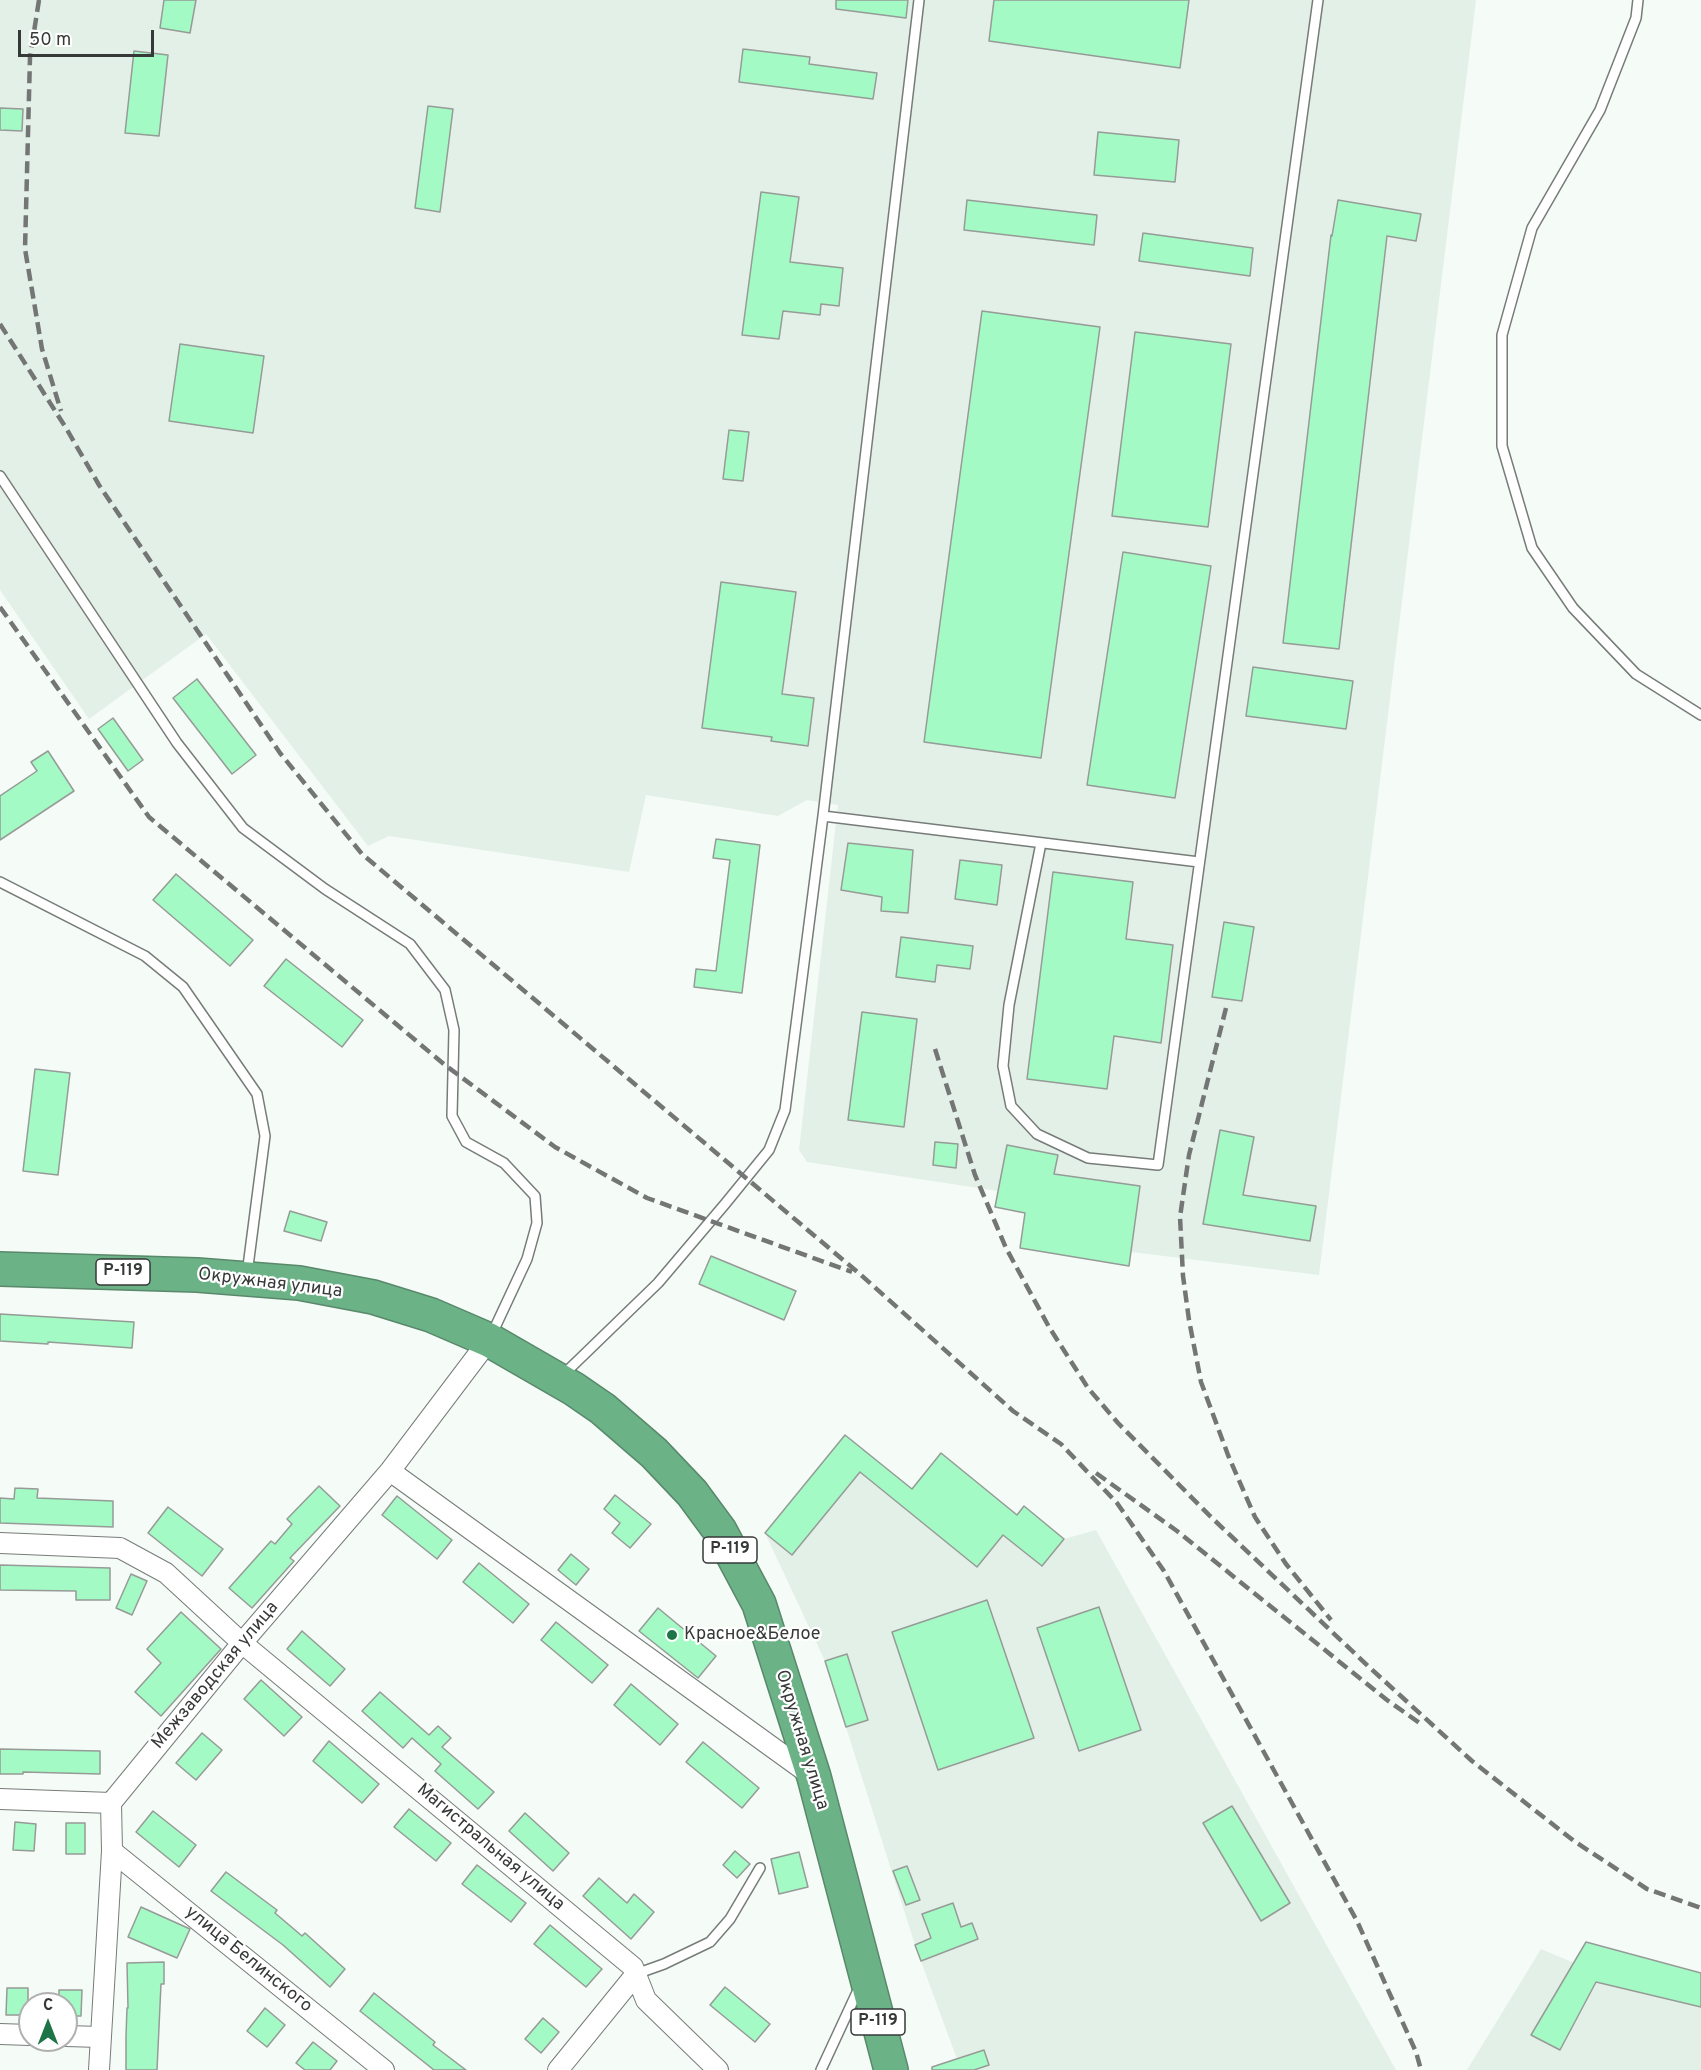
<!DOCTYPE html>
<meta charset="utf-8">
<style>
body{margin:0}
#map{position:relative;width:1701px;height:2070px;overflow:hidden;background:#f5fbf7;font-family:Overpass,sans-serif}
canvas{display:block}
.north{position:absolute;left:18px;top:1992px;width:60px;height:60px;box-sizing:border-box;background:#fff;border:2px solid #afb0af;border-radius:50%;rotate:0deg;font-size:16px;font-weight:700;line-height:24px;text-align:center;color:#373938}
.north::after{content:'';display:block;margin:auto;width:21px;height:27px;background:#1d7447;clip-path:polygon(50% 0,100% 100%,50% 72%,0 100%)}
.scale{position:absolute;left:18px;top:30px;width:136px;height:27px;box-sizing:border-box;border:3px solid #373938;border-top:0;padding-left:8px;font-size:18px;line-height:21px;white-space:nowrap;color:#373938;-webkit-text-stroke:4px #fff;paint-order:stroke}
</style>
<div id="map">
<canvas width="1701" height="2070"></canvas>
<div class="north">С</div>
<div class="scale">50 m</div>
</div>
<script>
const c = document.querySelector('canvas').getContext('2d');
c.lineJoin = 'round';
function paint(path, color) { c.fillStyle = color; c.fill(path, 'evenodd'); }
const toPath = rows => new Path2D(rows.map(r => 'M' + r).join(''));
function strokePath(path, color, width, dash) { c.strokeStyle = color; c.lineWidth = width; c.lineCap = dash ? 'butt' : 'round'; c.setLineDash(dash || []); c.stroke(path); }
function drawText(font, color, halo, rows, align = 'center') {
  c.font = font + ' Overpass,sans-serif'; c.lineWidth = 4.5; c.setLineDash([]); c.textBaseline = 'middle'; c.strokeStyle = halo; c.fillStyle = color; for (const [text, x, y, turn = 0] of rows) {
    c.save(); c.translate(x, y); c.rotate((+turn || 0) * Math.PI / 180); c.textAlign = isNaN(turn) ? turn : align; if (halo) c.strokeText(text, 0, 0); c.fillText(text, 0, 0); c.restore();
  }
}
paint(toPath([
 [0,0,1476,0,1319,1275,1131,1252,1129,1266,1020,1248,1025,1213,995,1207,998,1191,807,1162,799,1150,838,805,807,800,778,816,646,795,629,872,389,836,368,846,206,634,89,719,0,590],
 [845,1435,911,1489,941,1453,1017,1514,1024,1506,1064,1539,1096,1530,1396,2070,961,2070,915,1945,825,1661,765,1533],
 [1541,1949,1574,1963,1701,1973,1701,2070,1467,2070]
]), '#e3f0e7');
const building = toPath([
 [164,0,196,0,190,33,160,28,164,0],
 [836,0,908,0,906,18,836,9,836,0],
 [994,0,1189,0,1180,68,989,41,994,0],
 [743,49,810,57,809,64,877,73,873,99,739,82,743,49],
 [134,51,168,55,159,136,125,133,134,51],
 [428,106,453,109,440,212,415,208,428,106],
 [0,108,23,109,22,131,0,130,0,108],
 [1098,132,1179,140,1175,182,1094,175,1098,132],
 [761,192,799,197,790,262,843,268,839,306,821,304,820,315,783,311,779,339,742,335,761,192],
 [967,200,1097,215,1094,245,964,230,967,200],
 [1338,200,1421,214,1416,241,1387,236,1339,649,1283,643,1331,235,1332,236,1338,200],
 [1143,233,1253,248,1250,276,1139,261,1143,233],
 [982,311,1100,327,1041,758,924,742,982,311],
 [1135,332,1231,344,1208,527,1112,516,1135,332],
 [180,344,264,356,253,433,169,421,180,344],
 [729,430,749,432,743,481,723,479,729,430],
 [1123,552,1211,566,1175,798,1087,785,1123,552],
 [721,582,796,592,782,694,814,698,808,746,771,741,772,737,702,728,721,582],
 [1253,667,1353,681,1346,729,1246,716,1253,667],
 [197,679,256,755,232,774,173,698,197,679],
 [113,718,143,760,128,771,98,729,113,718],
 [48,751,74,791,0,840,0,796,37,771,31,762,48,751],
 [716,839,760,845,742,993,694,987,696,969,716,971,730,860,713,858,716,839],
 [848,843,913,850,908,913,881,911,882,897,841,890,848,843],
 [960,860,1002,865,997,905,955,899,960,860],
 [1053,872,1133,882,1126,939,1173,945,1161,1043,1114,1036,1107,1089,1027,1079,1053,872],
 [176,874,253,940,230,966,153,900,176,874],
 [1224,922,1254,927,1242,1001,1212,997,1224,922],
 [901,937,973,946,970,969,937,965,935,982,896,977,901,937],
 [286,959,363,1020,342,1047,264,986,286,959],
 [862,1012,917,1019,904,1127,848,1120,862,1012],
 [35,1069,70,1073,58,1175,23,1171,35,1069],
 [1220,1130,1254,1137,1243,1195,1316,1206,1310,1241,1203,1224,1220,1130],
 [935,1142,958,1144,956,1168,933,1165,935,1142],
 [1007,1145,1058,1155,1054,1174,1140,1186,1129,1266,1020,1248,1025,1213,995,1207,1007,1145],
 [290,1211,327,1222,321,1241,284,1231,290,1211],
 [711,1256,796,1291,784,1320,699,1284,711,1256],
 [0,1314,134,1322,132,1348,48,1342,48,1344,0,1341,0,1314],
 [845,1435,912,1489,941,1453,1017,1515,1024,1506,1064,1539,1042,1566,1003,1535,977,1567,860,1472,792,1555,765,1533,845,1435],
 [319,1486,340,1506,290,1558,294,1561,252,1608,229,1588,271,1541,275,1544,292,1524,287,1519,319,1486],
 [15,1488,38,1489,37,1498,113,1501,113,1527,0,1523,0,1498,14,1499,15,1488],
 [615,1495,651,1524,630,1548,612,1533,620,1523,604,1509,615,1495],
 [397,1496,452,1540,437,1559,382,1515,397,1496],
 [168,1507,223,1549,202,1576,148,1533,168,1507],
 [571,1554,589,1569,576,1585,558,1570,571,1554],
 [479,1563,529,1604,513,1623,463,1582,479,1563],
 [0,1565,110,1568,110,1600,76,1600,76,1591,0,1590,0,1565],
 [131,1574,147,1581,132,1615,116,1608,131,1574],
 [987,1600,1034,1738,938,1770,892,1632,987,1600],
 [1099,1607,1141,1730,1079,1751,1037,1628,1099,1607],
 [658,1608,716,1656,698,1678,639,1631,658,1608],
 [181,1612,221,1649,161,1716,135,1692,161,1663,147,1649,181,1612],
 [556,1622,608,1665,592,1683,541,1640,556,1622],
 [302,1631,345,1669,330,1686,287,1649,302,1631],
 [847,1654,868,1720,846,1727,825,1661,847,1654],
 [261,1680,302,1717,284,1736,244,1699,261,1680],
 [631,1684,678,1724,660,1745,614,1705,631,1684],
 [380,1692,429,1735,438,1726,451,1738,442,1747,494,1792,478,1809,435,1771,441,1764,412,1738,403,1748,362,1711,380,1692],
 [202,1733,222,1750,196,1780,176,1763,202,1733],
 [329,1741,379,1784,362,1803,313,1761,329,1741],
 [703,1742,759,1788,742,1808,686,1762,703,1742],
 [0,1749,100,1751,100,1774,23,1772,23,1774,0,1774,0,1749],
 [1232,1806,1290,1903,1261,1921,1203,1823,1232,1806],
 [409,1809,451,1843,436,1861,394,1827,409,1809],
 [153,1811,196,1845,179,1867,136,1832,153,1811],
 [525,1813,569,1853,553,1871,509,1831,525,1813],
 [15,1822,36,1824,34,1851,13,1850,15,1822],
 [66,1823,85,1823,85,1854,66,1854,66,1823],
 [735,1851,750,1864,737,1878,723,1865,735,1851],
 [799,1852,808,1887,779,1894,771,1859,799,1852],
 [477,1865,526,1903,511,1922,462,1884,477,1865],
 [907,1866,920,1900,906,1905,893,1871,907,1866],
 [226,1872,277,1910,275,1913,302,1936,305,1933,345,1969,330,1987,283,1945,211,1891,226,1872],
 [599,1878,627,1903,634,1894,654,1912,631,1939,583,1896,599,1878],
 [953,1903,961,1927,972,1923,978,1939,921,1961,915,1945,931,1938,922,1914,953,1903],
 [141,1907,190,1929,177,1958,128,1937,141,1907],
 [550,1925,602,1969,586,1987,534,1944,550,1925],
 [1586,1942,1701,1973,1701,2007,1596,1982,1560,2050,1531,2035,1586,1942],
 [164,1962,164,1984,161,1984,157,2070,126,2070,126,2036,127,2008,128,2008,127,1963,164,1962],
 [725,1987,770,2024,755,2042,710,2005,725,1987],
 [7,1988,28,1988,28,2015,6,2015,7,1988],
 [59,1990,82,1990,81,2016,66,2016,66,2004,59,2004,59,1990],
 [374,1993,435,2042,433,2045,466,2070,434,2070,360,2011,374,1993],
 [265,2008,285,2025,267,2047,247,2031,265,2008],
 [543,2018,559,2032,541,2053,525,2039,543,2018],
 [313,2042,337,2061,330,2070,305,2070,296,2063,313,2042],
 [984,2050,989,2065,974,2070,932,2070,932,2067,984,2050]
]);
paint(building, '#a4fac4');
strokePath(building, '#969b97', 1.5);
const lane = toPath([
 [1638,0,1636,18,1600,110,1532,228,1502,335,1502,446,1532,548,1573,608,1636,674,1701,715],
 [0,476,177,743,243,828,325,889,410,944,445,990,454,1030,452,1116,466,1142,504,1163,535,1196,537,1223,527,1259,491,1336],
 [823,816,1199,862],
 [1041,843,1009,1005,1003,1066,1011,1106,1037,1134,1088,1158,1158,1165,1318,0],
 [0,882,145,956,183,987,257,1094,265,1136,247,1274],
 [563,1375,658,1283,725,1204,769,1150,785,1110,823,816,919,0],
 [636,1974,664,1964,710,1942,730,1919,760,1868],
 [821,2070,859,1988]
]);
const street = toPath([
 [390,1471,812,1776],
 [0,1543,120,1548,166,1573,242,1643,633,1967,646,2000,718,2070],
 [0,1799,111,1803],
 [112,1851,384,2070],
 [0,2034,30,2035],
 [66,2036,100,2037],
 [99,2070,112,1851,111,1803,242,1643,390,1471,489,1340],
 [558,2070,636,1974]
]);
const highway = toPath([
 [0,1269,197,1275,299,1283,373,1297,431,1315,489,1340,574,1389,603,1409,654,1453,692,1493,720,1531,759,1604,814,1777,891,2070]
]);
strokePath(lane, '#777c79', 12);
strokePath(street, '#777c79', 22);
strokePath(highway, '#59886b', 36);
strokePath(lane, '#fff', 9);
strokePath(street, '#fff', 20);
strokePath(highway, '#6bb387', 33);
strokePath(toPath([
 [39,0,30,57,25,249,42,349,61,411],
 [0,324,66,428,99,485,280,753,362,854,861,1275,1013,1411,1061,1444,1117,1503,1164,1571,1357,1921,1416,2052,1421,2070],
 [0,607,149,817,445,1065,555,1147,647,1198,852,1272],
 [1226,1008,1189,1155,1180,1217,1183,1276,1189,1320,1201,1382,1228,1455,1255,1517,1286,1564,1331,1620],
 [935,1049,975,1175,1006,1248,1049,1327,1088,1388,1118,1423,1211,1517,1368,1666,1472,1761,1574,1841,1647,1889,1701,1908],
 [1096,1473,1177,1531,1387,1700,1421,1724]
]), '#737674', 4.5, [12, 6]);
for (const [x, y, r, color] of [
 [672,1635,6,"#1d7447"]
]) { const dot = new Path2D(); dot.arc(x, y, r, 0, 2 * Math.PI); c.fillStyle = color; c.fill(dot); strokePath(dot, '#fff', 2); }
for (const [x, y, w] of [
 [123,1272,54],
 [730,1550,54],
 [878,2022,54]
]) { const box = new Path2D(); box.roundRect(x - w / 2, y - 13, w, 26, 4.5); c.fillStyle = '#fff'; c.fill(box); strokePath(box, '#373938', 1.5); }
drawText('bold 16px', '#373938', null, [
 ["Р-119",123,1272],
 ["Р-119",730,1550],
 ["Р-119",878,2022]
]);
drawText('18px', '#373938', '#fff', [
 ["Окружная улица",270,1284,7],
 ["Межзаводская улица",216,1676,-50],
 ["Окружная улица",801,1740,73],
 ["Магистральная улица",490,1848,40],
 ["улица Белинского",248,1960,39]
]);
drawText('18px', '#373938', '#fff', [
 ["Красное&Белое",684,1635]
], 'left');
</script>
